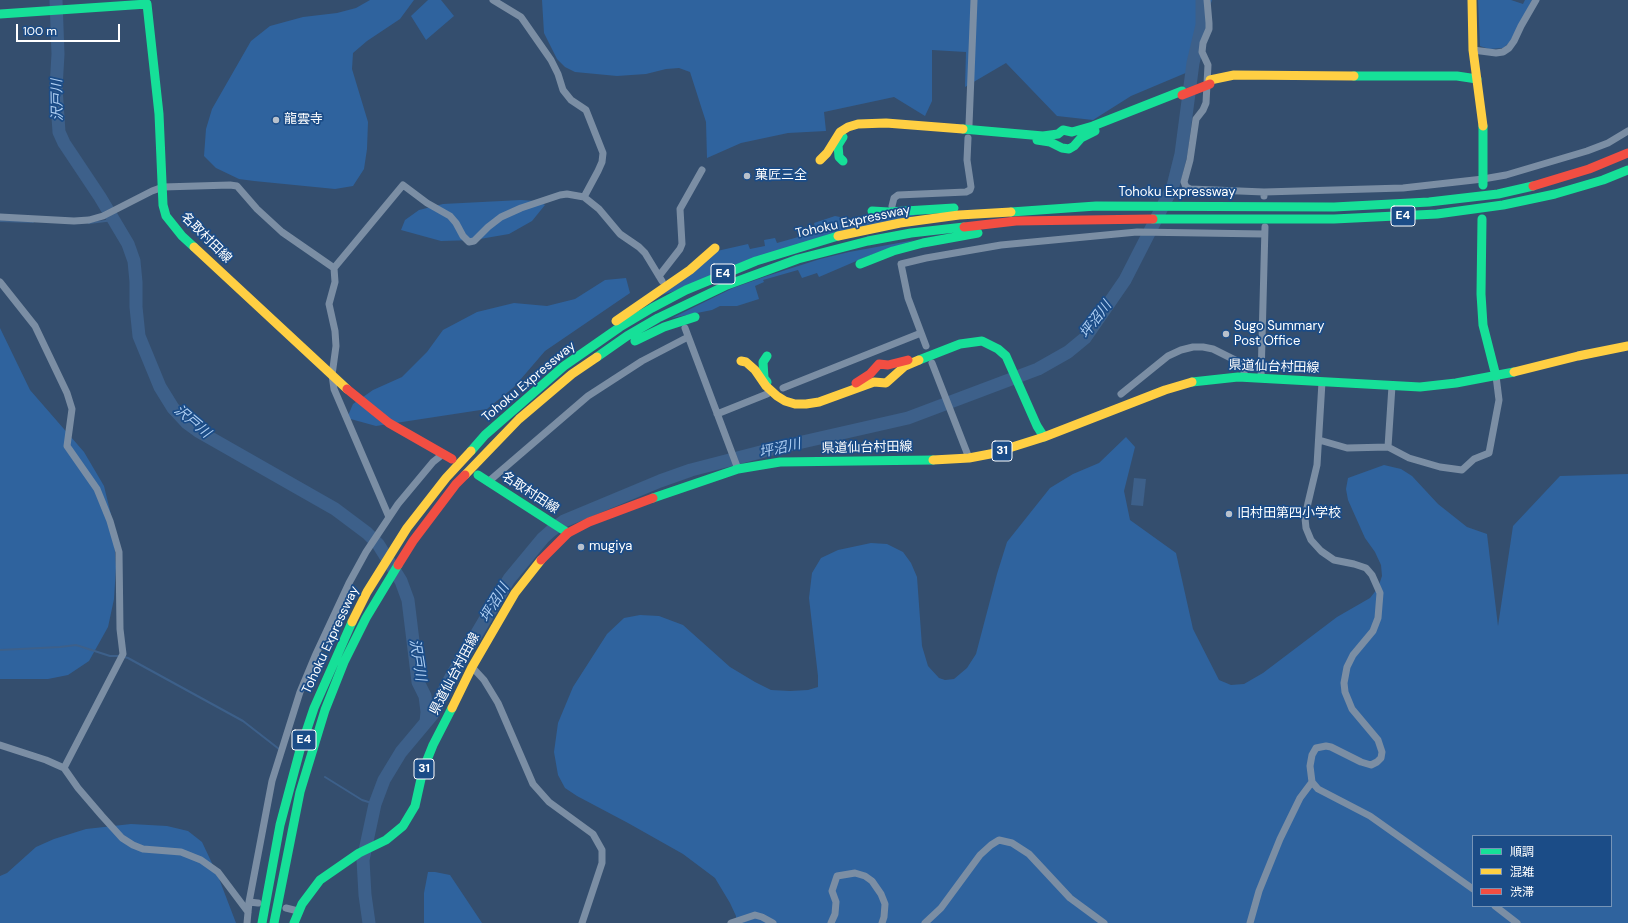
<!DOCTYPE html>
<meta charset="utf-8">
<style>
body{margin:0}
#map{position:relative;width:1628px;height:923px;overflow:hidden;background:#344e6e;font-family:"DM Sans","Noto Sans JP",sans-serif}
canvas{display:block}
.legend{position:absolute;left:1472px;top:835px;width:140px;height:72px;box-sizing:border-box;background:#1b4c87;border:1px solid #7694b7;margin:0;padding:5px 7px;list-style:none;font-size:12px;color:#fff}
.legend li{display:flex;align-items:center;gap:8px;height:20px}
.legend b{width:20px;border:1px solid #7694b7}
.scale{position:absolute;left:16px;top:24px;width:104px;height:18px;box-sizing:border-box;border:2px solid #fff;border-top:0;padding-left:5px;font-size:12px;line-height:14px;white-space:nowrap;color:#fff;-webkit-text-stroke:3px #1b4c87;paint-order:stroke}
</style>
<div id="map">
<canvas width="1628" height="923"></canvas>
<ul class="legend">
<li><b style="height:5px;background:#16e098"></b>順調</li>
<li><b style="height:5px;background:#ffcf43"></b>混雑</li>
<li><b style="height:5px;background:#f24e42"></b>渋滞</li>
</ul>
<div class="scale">100 m</div>
</div>
<script>
const c = document.querySelector('canvas').getContext('2d');
c.lineJoin = 'round';
function paint(path, color) { c.fillStyle = color; c.fill(path, 'evenodd'); }
const toPath = rows => new Path2D(rows.map(r => 'M' + r).join(''));
function strokePath(path, color, width, dash) { c.strokeStyle = color; c.lineWidth = width; c.lineCap = dash ? 'butt' : 'round'; c.setLineDash(dash || []); c.stroke(path); }
function drawText(font, color, halo, rows, align = 'center') {
  c.font = font + ' "DM Sans","Noto Sans JP",sans-serif'; c.lineWidth = 3.5; c.setLineDash([]); c.textBaseline = 'middle'; c.strokeStyle = halo; c.fillStyle = color; for (const [text, x, y, turn = 0] of rows) {
    c.save(); c.translate(x, y); c.rotate((+turn || 0) * Math.PI / 180); c.textAlign = isNaN(turn) ? turn : align; if (halo) c.strokeText(text, 0, 0); c.fillText(text, 0, 0); c.restore();
  }
}
paint(toPath([
 [370,0,414,0,400,19,367,41,353,53,352,69,368,122,367,149,364,169,353,186,335,189,254,181,239,179,216,168,204,156,206,129,212,109,251,41,270,26,303,17,337,13,356,8],
 [428,0,441,0,454,16,426,40,411,16],
 [542,0,1212,0,1188,72,1131,96,1093,120,1057,116,1006,63,965,87,966,52,932,50,932,101,925,116,894,97,824,112,826,131,788,133,741,143,707,158,706,122,690,72,679,68,666,69,646,74,617,76,575,72,565,67,557,59,544,33],
 [1478,0,1511,0,1523,4,1525,0,1532,0,1510,42,1503,48,1489,49,1480,46],
 [521,200,537,201,545,205,532,221,509,234,474,240,441,241,401,230,405,220,419,210,443,204],
 [872,215,916,215,662,295,717,251,748,244,750,249,765,246,764,240,775,238,777,243,816,232,814,223,835,216,850,219,868,220],
 [915,240,868,256,819,277,817,273,802,278,798,270,763,280,764,282,755,286,759,299,737,306,720,306,712,310,672,318,733,288,767,276,820,259,849,252],
 [626,278,630,293,545,351,514,387,487,409,376,426,347,418,353,404,373,390,402,377,427,352,443,330,477,312,514,303,547,306,575,299,605,280],
 [0,328,30,390,84,452,104,486,113,523,116,567,114,599,108,627,89,661,68,675,48,679,0,679],
 [1126,437,1135,447,1124,491,1130,520,1176,553,1193,629,1219,680,1231,685,1244,684,1263,673,1337,617,1370,598,1378,588,1382,576,1381,565,1375,552,1365,538,1348,500,1346,489,1348,478,1384,465,1401,469,1412,476,1438,504,1467,527,1487,534,1498,626,1513,526,1560,476,1628,474,1628,923,736,923,736,916,730,903,715,878,683,854,628,823,577,796,565,788,558,775,554,752,558,723,573,687,607,634,624,618,640,615,659,616,683,625,730,667,755,682,771,690,790,691,808,690,818,687,818,676,809,598,812,573,821,558,838,550,871,543,887,544,903,552,911,563,917,577,922,646,928,666,939,678,945,680,954,679,967,668,976,654,997,574,1007,542,1050,488,1073,474,1099,463],
 [1473,836,1611,836,1611,906,1473,906],
 [131,824,167,826,188,831,202,842,218,876,236,923,0,923,0,876,7,873,36,847,54,839,86,829],
 [428,872,435,872,450,875,482,923,424,923,424,893]
]), '#2f639e');
paint(toPath([
 [1134,478,1146,479,1143,506,1131,505]
]), '#3d608a');
strokePath(toPath([
 [0,221,33,222],
 [89,223,114,220],
 [0,650,60,647,76,645,110,656,121,656,128,658,243,721,279,749],
 [325,777,362,800,375,804]
]), '#3d608a', 2);
strokePath(toPath([
 [56,0,58,54,56,88,59,132,64,143,100,197,128,244,134,261,136,282,136,307,139,336,160,387,173,408,187,423,198,431,335,509,367,533,378,544,401,581,408,600,418,682,425,696,427,712,426,722],
 [369,923,365,895,363,860,375,804,384,780,401,752,432,715,451,677,509,579,543,538,552,530,564,521,660,481,691,470,776,448,908,418,1038,369,1068,352,1085,338,1125,280,1173,186,1181,154,1193,63,1202,25,1202,0]
]), '#3d608a', 13);
strokePath(toPath([
 [493,0,521,17,551,60,558,74,563,90,571,100,586,110,603,153,602,162,598,171,584,197],
 [1207,0,1209,23,1209,29,1203,43,1202,52,1208,65,1206,103,1203,110,1196,119,1190,160,1184,182,1186,187,1190,189,1264,192,1264,196],
 [1473,50,1496,53,1503,52,1509,48,1514,41,1521,26,1536,0],
 [969,125,974,0],
 [1264,192,1403,188,1483,179,1506,175,1587,151,1608,143,1628,131],
 [892,206,894,198,898,195,966,192,970,190,971,187,967,160,968,138],
 [0,217,74,221,89,220,103,216,152,191,163,187,230,185,237,186,257,209,282,232,334,268],
 [659,276,680,249,682,244,680,209,702,170],
 [0,282,35,326,67,393,72,409,67,446,97,489,110,521,119,552,120,629,123,654,64,768],
 [685,328,738,469],
 [926,346,908,298,901,264,926,258,1001,245,1137,232,1264,234],
 [932,363,969,458],
 [1261,378,1265,227],
 [1322,382,1317,465,1308,503,1305,518,1306,528,1311,540,1321,551,1334,560,1354,564,1366,568,1372,575,1380,593,1378,618,1373,631,1353,655,1347,667,1344,683,1345,692,1352,709,1378,740,1382,752,1381,758,1377,762,1371,765,1361,762,1331,747,1326,746,1316,748,1312,755,1310,766,1312,782,1318,789,1370,816,1473,889],
 [783,388,921,333],
 [1121,394,1168,356,1181,350,1193,347,1203,347,1213,349,1241,363,1244,370,1244,377],
 [717,414,767,394],
 [1319,440,1347,448,1388,447,1409,458,1440,467,1462,470,1474,459,1489,453,1499,400,1496,376],
 [1388,447,1392,386],
 [488,482,588,396,642,361,688,337],
 [389,517,334,389,332,375,336,346,335,331,329,304,335,282,334,268,403,185,427,203,450,216,456,223,463,236,469,242,474,241,488,227,501,217,521,208,560,195,567,194,584,197,599,209,620,234,639,247,645,253,662,281],
 [472,667,484,680,498,703,533,784,549,802,593,834,602,850,602,863,582,923],
 [0,745,46,760,64,768,78,788,102,816,122,838,133,845,143,849,181,852,201,860,218,872,248,912],
 [249,902,258,903],
 [1495,906,1517,923],
 [286,908,298,911],
 [247,923,249,902,272,781,300,692,315,656,349,583,366,552,398,504,433,462,443,454],
 [731,923,755,915,762,917,773,923],
 [831,923,835,914,836,902,832,891,837,876,855,873,865,876,872,881,881,894,885,904,884,917,882,923],
 [925,923,941,908,980,855,991,845,999,840,1012,843,1029,854,1070,898,1104,923],
 [1250,923,1259,891,1280,839,1300,798,1312,782]
]), '#7b8ea4', 7);
strokePath(toPath([
 [0,14,147,4,159,114,163,205,166,216,182,236,194,247],
 [1354,76,1457,76,1477,79],
 [1483,126,1483,185],
 [963,129,1043,136,1058,134,1063,130,1072,132,1093,126,1182,91],
 [843,137,838,145,839,157,843,161],
 [1037,140,1050,142,1062,148,1069,149,1074,146,1081,138,1095,131],
 [872,211,889,212,954,208],
 [1011,212,1096,206,1334,207,1429,202,1498,194,1533,186],
 [1153,219,1334,219,1437,214,1503,205,1555,194,1603,180,1628,170],
 [1482,219,1481,294,1483,325,1496,376],
 [860,264,893,251,923,243,978,233],
 [635,341,664,327,695,317],
 [767,356,763,362,764,378,767,382],
 [597,357,627,336,658,318,727,285,798,259,868,241,911,233,964,227],
 [919,360,960,344,982,341,998,349,1006,356,1037,426,1044,437],
 [1192,382,1238,377,1420,387,1456,383,1514,372],
 [471,451,485,435,564,366,620,327,652,308,686,290,756,261,838,236],
 [478,475,568,533],
 [653,498,738,469,780,462,933,460],
 [262,923,280,825,300,750,314,708,352,622],
 [274,923,300,792,325,710,344,662,366,618,398,565],
 [294,923,302,904,320,880,359,853,386,840,403,826,415,806,423,770,433,745,452,708]
]), '#16e098', 9);
strokePath(toPath([
 [1472,0,1473,50,1483,126],
 [1210,80,1234,75,1354,76],
 [820,160,827,153,840,132,848,127,858,124,886,123,963,129],
 [838,236,900,223,959,215,1011,212],
 [194,247,347,389],
 [616,321,690,270,715,248],
 [741,361,746,362,755,370,766,386,777,396,785,401,795,404,806,404,819,402,874,382,886,383,905,366,919,360],
 [1514,372,1578,356,1628,346],
 [933,460,969,458,990,454,1044,437,1165,390,1192,382],
 [465,475,519,419,572,374,597,357],
 [352,622,367,592,407,528,446,478,471,451],
 [452,708,472,667,515,593,541,560]
]), '#ffcf43', 9);
strokePath(toPath([
 [1533,186,1589,169,1628,153],
 [964,227,1016,221,1153,219],
 [856,383,870,374,879,364,888,365,908,360],
 [347,389,389,423,452,459],
 [541,560,568,533,589,522,653,498],
 [398,565,413,541,456,484,465,475]
]), '#f24e42', 9);
strokePath(toPath([
 [1182,95,1210,84]
]), '#f24e42', 9);
for (const [x, y, r, color] of [
 [276,120,4,"#b8c1cc"],
 [747,176,4,"#b8c1cc"],
 [1226,334,4,"#b8c1cc"],
 [1229,514,4,"#b8c1cc"],
 [581,547,4,"#b8c1cc"]
]) { const dot = new Path2D(); dot.arc(x, y, r, 0, 2 * Math.PI); c.fillStyle = color; c.fill(dot); strokePath(dot, '#1b4c87', 1.5); }
for (const [x, y, w] of [
 [1403,216,24],
 [723,274,24],
 [1002,451,20],
 [304,740,24],
 [424,769,20]
]) { const box = new Path2D(); box.roundRect(x - w / 2, y - 10, w, 20, 3); c.fillStyle = '#1b4c87'; c.fill(box); strokePath(box, '#fff', 1); }
drawText('bold 12px', '#fff', null, [
 ["E4",1403,216],
 ["E4",723,274],
 ["31",1002,451],
 ["E4",304,740],
 ["31",424,769]
]);
drawText('13px', '#fff', '#1b4c87', [
 ["龍雲寺",284,120],
 ["菓匠三全",755,176],
 ["Sugo Summary",1234,327],
 ["Post Office",1234,342],
 ["旧村田第四小学校",1237,514],
 ["mugiya",589,547]
], 'left');
drawText('13px', '#fff', '#1b4c87', [
 ["Tohoku Expressway",1177,193],
 ["Tohoku Expressway",853,222,-12],
 ["名取村田線",206,238,45],
 ["県道仙台村田線",1274,367,2],
 ["Tohoku Expressway",529,382,-40],
 ["県道仙台村田線",867,448,-1],
 ["名取村田線",530,493,33],
 ["Tohoku Expressway",331,640,-65],
 ["県道仙台村田線",455,674,-62]
]);
drawText('italic 14px', '#afcff3', '#1b4c87', [
 ["沢戸川",58,100,-91],
 ["坪沼川",1096,320,-53],
 ["沢戸川",192,422,40],
 ["坪沼川",780,449,-13],
 ["坪沼川",495,603,-59],
 ["沢戸川",417,660,81]
]);
</script>
